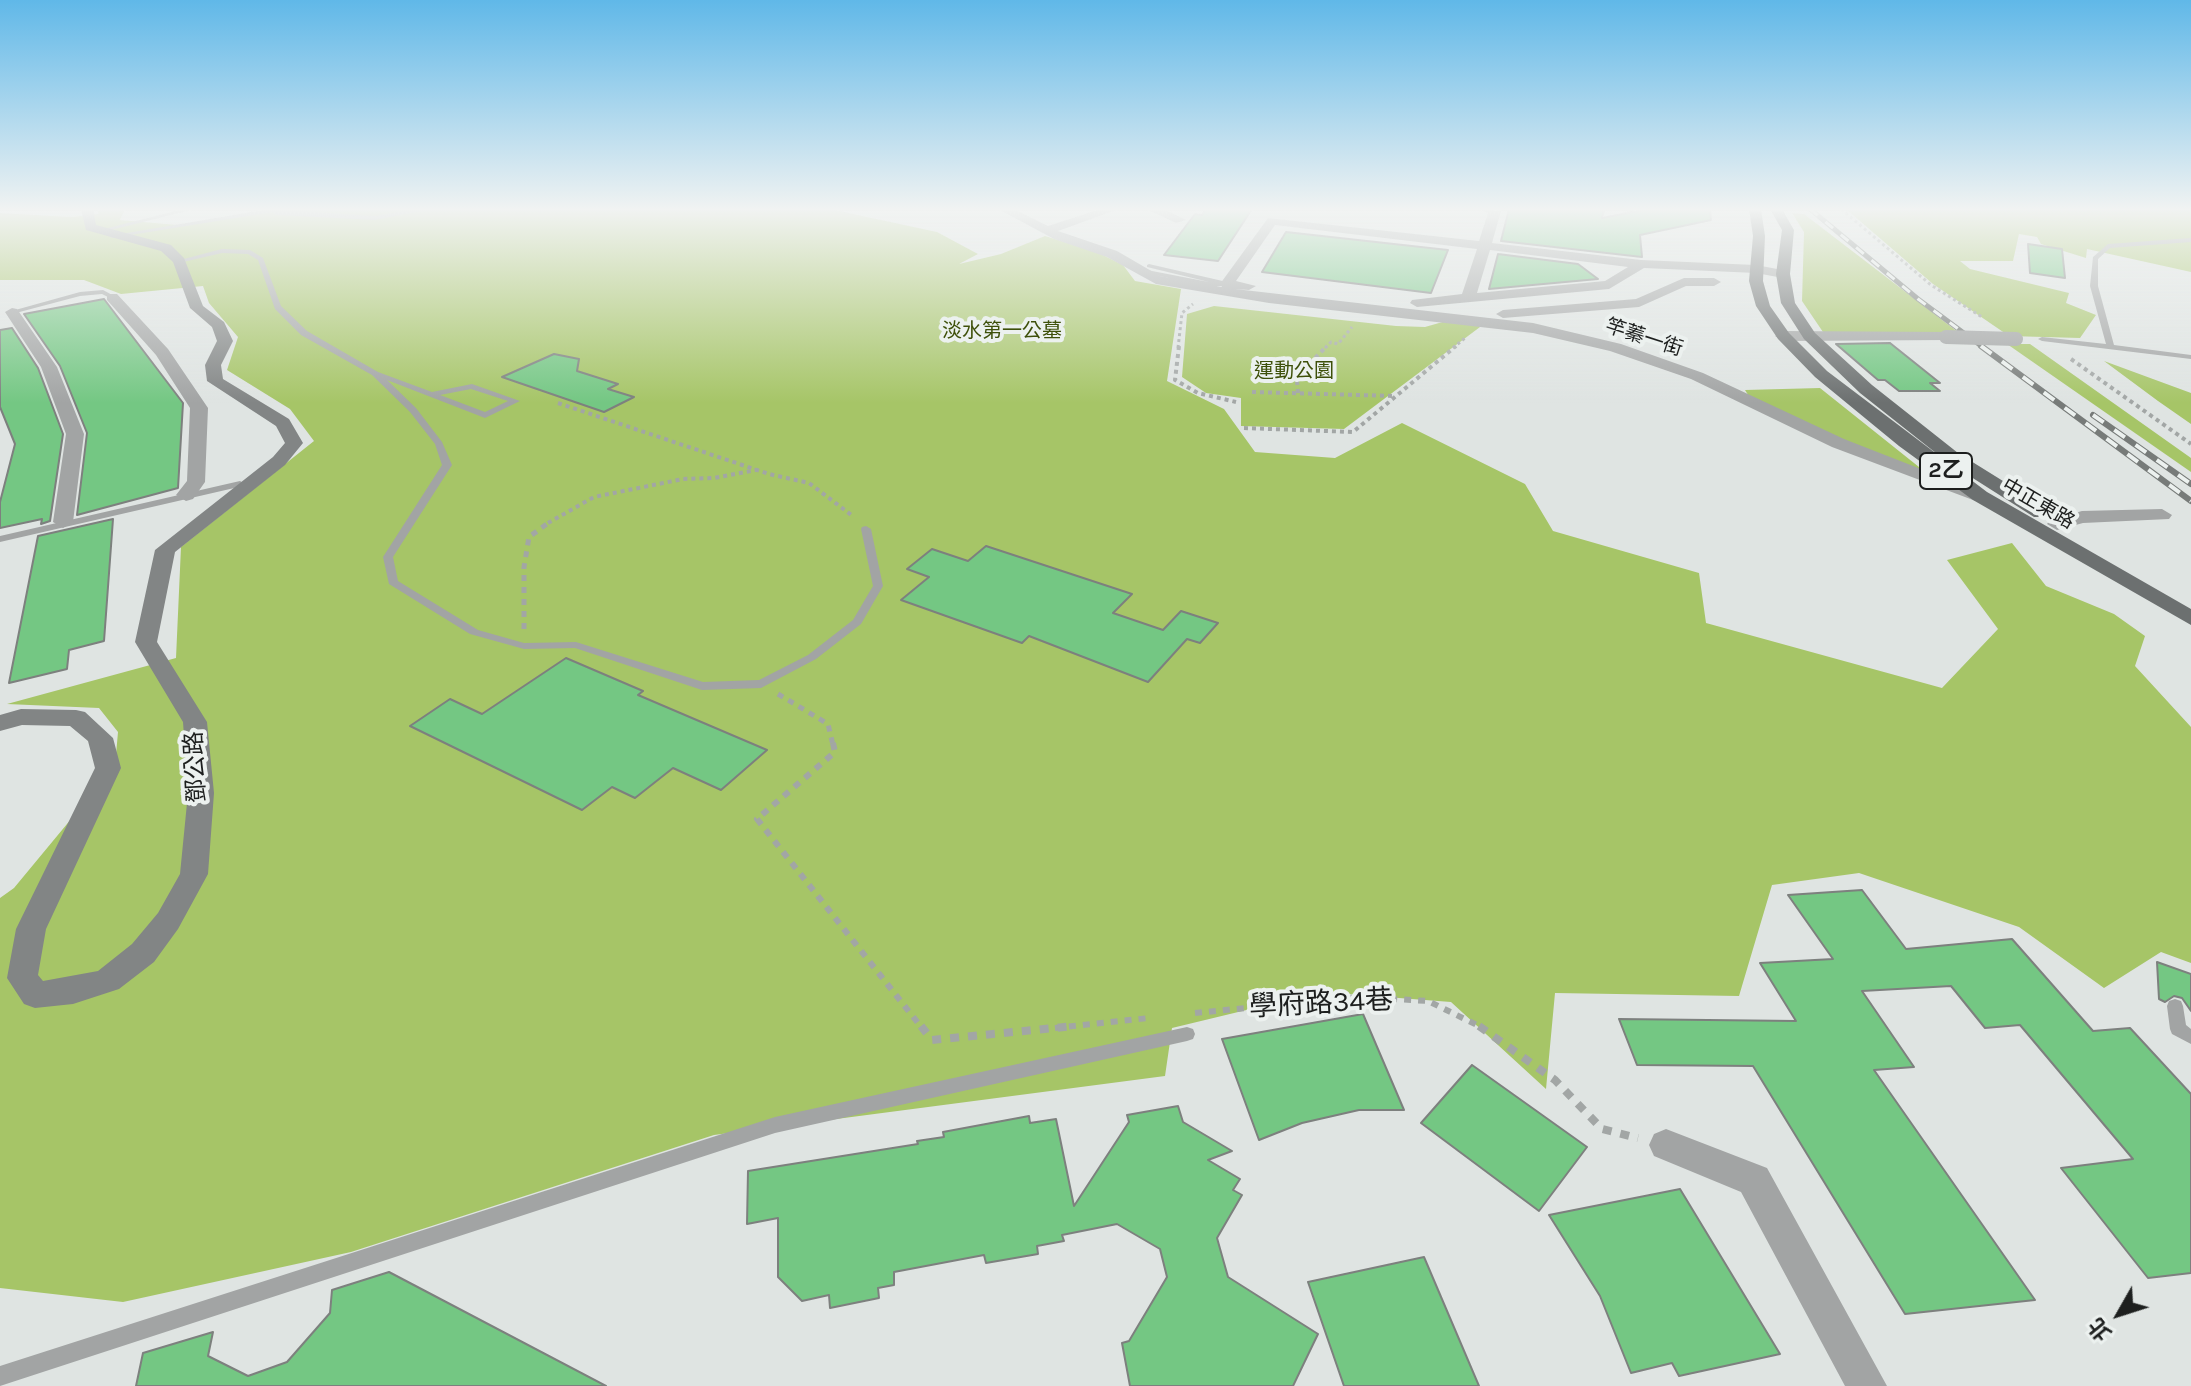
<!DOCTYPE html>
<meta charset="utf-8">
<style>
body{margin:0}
#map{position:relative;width:2191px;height:1386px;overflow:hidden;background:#dfe4e2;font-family:Karla,"Noto Sans TC",sans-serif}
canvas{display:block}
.north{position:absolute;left:2079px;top:1274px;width:80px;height:80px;-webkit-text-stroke:6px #ecf1ef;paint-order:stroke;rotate:231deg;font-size:22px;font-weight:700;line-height:32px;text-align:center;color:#1d1f1e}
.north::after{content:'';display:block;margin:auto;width:28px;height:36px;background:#1d1f1e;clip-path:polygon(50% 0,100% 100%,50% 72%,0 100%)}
</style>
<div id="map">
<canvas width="2191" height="1386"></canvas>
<div class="north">北</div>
</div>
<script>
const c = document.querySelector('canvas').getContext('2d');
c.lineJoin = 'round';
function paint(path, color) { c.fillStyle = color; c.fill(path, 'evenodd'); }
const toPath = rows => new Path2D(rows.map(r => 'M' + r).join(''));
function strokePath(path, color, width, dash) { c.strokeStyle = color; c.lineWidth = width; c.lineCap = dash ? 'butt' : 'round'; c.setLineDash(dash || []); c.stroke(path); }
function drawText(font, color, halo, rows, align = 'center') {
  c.font = font + ' Karla,"Noto Sans TC",sans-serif'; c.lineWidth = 8; c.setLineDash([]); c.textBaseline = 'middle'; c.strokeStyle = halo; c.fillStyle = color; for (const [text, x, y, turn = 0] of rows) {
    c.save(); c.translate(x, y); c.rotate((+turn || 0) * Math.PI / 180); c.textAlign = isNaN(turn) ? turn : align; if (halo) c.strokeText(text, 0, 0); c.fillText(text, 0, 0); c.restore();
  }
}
paint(toPath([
 [99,209,125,209,120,220,178,225,277,209,830,209,937,232,978,254,959,264,1001,254,1045,236,1095,251,1123,265,1135,281,1181,289,1167,381,1224,409,1255,452,1335,458,1402,423,1525,484,1553,531,1699,573,1706,623,1942,688,1998,629,1947,560,2012,543,2046,586,2114,614,2145,636,2135,666,2191,727,2191,963,2161,952,2104,988,2019,927,1859,873,1772,885,1739,996,1555,993,1546,1089,1451,1002,1321,992,1172,1028,1165,1076,714,1135,351,1252,123,1302,0,1288,0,898,14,888,115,766,118,732,99,708,7,704,176,658,181,547,314,441,290,409,227,370,238,337,209,303,203,286,121,294,84,280,0,280,0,213,71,217,98,214],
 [1846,209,2191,209,2191,272,2087,249,2086,258,2041,244,2037,237,2019,234,2013,261,1960,261,1970,269,2069,293,2066,303,2096,315,2080,338,2009,336,1933,284],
 [1792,213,1804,214,1963,336,1825,335,1802,301,1804,232],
 [1214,306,1396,326,1425,327,1446,321,1484,324,1344,429,1241,426,1241,398,1206,393,1182,377,1187,314],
 [2007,344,2030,344,2191,458,2191,472],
 [2104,361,2191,393,2191,424,2158,401],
 [1820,388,1924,471,1844,443,1750,398,1745,390]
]), '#a6c567');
const building = toPath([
 [1206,209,1252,209,1218,261,1164,255,1195,214,1202,215,1206,209],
 [1509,209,1604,209,1602,218,1648,209,1710,209,1711,220,1640,235,1642,257,1501,241,1509,209],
 [1286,232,1448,250,1431,293,1262,272,1286,232],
 [2028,244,2062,249,2065,278,2030,273,2028,244],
 [1498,254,1578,264,1598,279,1489,289,1498,254],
 [104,299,183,403,178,488,77,515,87,433,60,366,24,314,104,299],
 [12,328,38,368,63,434,50,521,41,524,42,519,0,528,0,502,15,444,0,407,0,330,12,328],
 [1890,343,1940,383,1930,383,1940,391,1899,391,1885,380,1878,380,1836,344,1890,343],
 [554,354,579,359,577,371,618,384,608,389,634,397,604,412,502,377,554,354],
 [113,519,104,641,69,650,67,669,9,683,38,536,113,519],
 [986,546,1132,594,1113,613,1163,630,1181,611,1218,623,1200,643,1187,639,1148,682,1029,636,1022,643,901,600,929,577,907,569,932,549,968,561,986,546],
 [566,658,643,691,638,695,767,750,721,790,673,768,635,798,612,787,582,810,410,726,450,699,482,714,566,658],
 [1862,890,1906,949,2012,939,2093,1031,2130,1028,2191,1094,2191,1273,2148,1278,2061,1168,2133,1159,2020,1025,1985,1028,1951,986,1862,991,1914,1067,1874,1070,2035,1300,1905,1314,1753,1066,1637,1065,1619,1019,1796,1021,1760,963,1833,959,1788,895,1862,890],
 [2157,962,2191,974,2191,1011,2182,998,2174,996,2165,1002,2159,999,2157,962],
 [1363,1014,1404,1110,1359,1110,1302,1123,1259,1140,1222,1039,1363,1014],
 [1472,1065,1587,1147,1539,1211,1421,1123,1472,1065],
 [1178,1106,1183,1122,1232,1151,1208,1160,1240,1179,1233,1190,1242,1195,1217,1238,1228,1277,1318,1334,1293,1386,1130,1386,1122,1343,1129,1341,1167,1277,1160,1249,1117,1224,1062,1235,1064,1241,1037,1246,1038,1254,986,1263,984,1255,894,1272,894,1285,878,1288,879,1298,830,1308,829,1295,802,1301,778,1277,778,1218,747,1224,748,1171,918,1144,917,1141,944,1137,943,1132,1029,1116,1030,1123,1056,1119,1074,1206,1129,1122,1127,1115,1178,1106],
 [1680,1189,1780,1354,1679,1376,1672,1363,1631,1373,1600,1296,1549,1215,1680,1189],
 [1424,1257,1479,1386,1344,1386,1308,1282,1424,1257],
 [389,1272,606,1386,136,1386,143,1353,213,1332,208,1356,248,1376,287,1362,330,1313,332,1290,389,1272]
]);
paint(building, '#74c783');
strokePath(building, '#7d807e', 2);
strokePath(toPath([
 [1841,209,1931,285,1982,317],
 [1178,348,1182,313,1193,304],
 [1325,348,1331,342,1338,344,1352,327],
 [1453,348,1465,338]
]), '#a2a6a5', 3, [3, 3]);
strokePath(toPath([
 [1179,346,1175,380,1198,393,1236,402],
 [2071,359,2191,444],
 [1252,392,1395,396],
 [1298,393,1296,369,1304,369,1327,346],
 [558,403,769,474,809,483,854,517],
 [1244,428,1353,432,1456,346],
 [548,523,594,497,683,479,714,478,756,470]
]), '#a2a6a5', 4, [4, 4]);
strokePath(toPath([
 [524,629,524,567,529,537,551,521],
 [778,694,828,724,833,745]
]), '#a2a6a5', 5, [6, 6]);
strokePath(toPath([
 [833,743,835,752,757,819,922,1028],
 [1195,1013,1359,997,1428,1001,1483,1028],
 [1055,1028,1149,1018]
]), '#a2a6a5', 6, [7, 7]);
strokePath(toPath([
 [921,1026,932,1040,1075,1026],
 [1479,1026,1555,1080,1602,1129,1638,1138]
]), '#a2a6a5', 8, [9, 9]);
paint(toPath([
 [183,209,195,209,99,233,96,231,183,209],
 [269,209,375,216,415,209,431,209,375,220,276,215,273,212,112,238,109,236,269,209],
 [533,209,541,209,542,211,539,213,533,209],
 [2191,238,2191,242,2110,248,2098,259,2098,286,2114,345,2191,355,2191,359,2042,341,2038,339,2042,337,2106,344,2090,286,2093,257,2108,244,2191,238],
 [222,249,250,250,263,258,281,306,307,331,378,372,432,392,472,384,520,401,485,418,387,380,416,408,442,442,452,465,393,557,398,581,478,630,524,643,576,642,703,682,759,680,808,655,853,620,873,586,861,529,862,527,866,526,871,529,883,586,861,624,816,659,761,688,702,690,575,648,524,649,470,634,389,584,383,557,442,465,435,444,410,412,372,375,301,335,275,309,258,260,248,254,222,253,179,263,176,261,222,249],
 [471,389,508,401,485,412,440,395,471,389],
 [1149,264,1227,282,1231,284,1227,286,1206,286,1145,273,1145,271,1147,270,1209,282,1147,267,1147,265,1149,264],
 [103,290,116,297,112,299,102,294,80,296,12,314,8,312,80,292,103,290],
 [240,481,245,484,243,486,0,542,0,536,240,481],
 [2175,999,2181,1001,2183,1006,2186,1025,2191,1029,2191,1044,2172,1034,2170,1029,2167,1006,2169,1001,2175,999],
 [1187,1027,1193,1029,1195,1034,1193,1039,1187,1041,775,1133,0,1386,0,1366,775,1117,1187,1027]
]), '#a2a4a4');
paint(toPath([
 [998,209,1014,209,1048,226,1100,209,1119,209,1058,231,1117,251,1160,276,1222,287,1220,284,1268,218,1479,241,1488,213,1478,209,1501,211,1492,243,1641,260,1756,265,1788,271,1788,277,1783,278,1756,273,1644,268,1609,289,1417,307,1410,303,1412,300,1462,294,1477,249,1275,225,1236,281,1256,286,1249,290,1235,289,1533,323,1621,344,1703,373,1844,439,1990,496,1980,502,1973,500,1832,447,1691,379,1610,351,1533,333,1269,303,1156,284,1107,257,1054,239,998,209],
 [1490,250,1628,267,1605,281,1477,293,1490,250],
 [1146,209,1164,209,1186,220,1176,223,1146,209],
 [1684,278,1714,278,1721,282,1714,286,1686,286,1639,307,1503,318,1496,314,1503,310,1636,299,1684,278],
 [107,294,117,294,168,349,208,408,205,482,193,499,186,501,176,495,187,481,190,408,156,355,107,300,107,294],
 [12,308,17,309,57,367,84,434,73,522,63,528,53,522,66,434,41,367,5,312,12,308],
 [1946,332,1951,334,1951,340,1783,341,1775,336,1783,331,1946,332],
 [2162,509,2172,515,2169,519,2083,523,2057,530,2047,524,2050,520,2082,511,2162,509],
 [1666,1129,1767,1168,1887,1386,1845,1386,1741,1192,1654,1156,1649,1145,1654,1134,1666,1129]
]), '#a2a4a4');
paint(toPath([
 [81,209,93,209,96,225,171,245,184,258,203,306,224,322,233,341,221,365,223,379,289,419,303,443,285,465,175,552,157,642,207,722,214,793,208,874,178,929,154,962,119,989,73,1004,35,1008,24,1004,7,978,16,929,95,768,88,741,70,726,22,725,0,731,0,715,21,709,76,710,85,712,113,738,121,768,46,929,38,975,43,981,98,971,132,944,158,913,180,874,188,793,183,722,135,642,155,550,273,457,285,443,276,426,207,381,205,365,217,341,212,327,190,308,173,262,161,251,86,230,81,209]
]), '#828585');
paint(toPath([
 [1749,209,1761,209,1765,236,1763,281,1770,306,1789,333,1827,371,1987,492,2191,609,2191,625,1973,500,1899,446,1815,377,1778,339,1756,306,1749,281,1753,236,1749,209],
 [1770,209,1782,209,1794,230,1790,274,1795,303,1815,333,1872,385,1958,453,2048,509,2051,513,2048,517,2034,517,1946,461,1860,393,1804,339,1781,303,1776,274,1782,230,1770,209]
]), '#6c7070');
const railFar1 = toPath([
 [1810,209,1918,299,1984,348]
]);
const rail = toPath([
 [1981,346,2191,501],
 [2093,415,2191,484]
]);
strokePath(railFar1, '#777b79', 5);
strokePath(rail, '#777b79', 6);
strokePath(railFar1, '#ecf1ef', 3, [10]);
strokePath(rail, '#ecf1ef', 4, [13]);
strokePath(toPath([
 [1946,337,2016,339]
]), '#a2a4a4', 14);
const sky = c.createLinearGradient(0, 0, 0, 403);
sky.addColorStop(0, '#60b8e8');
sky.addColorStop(0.52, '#f1f3f2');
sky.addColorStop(1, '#f1f3f200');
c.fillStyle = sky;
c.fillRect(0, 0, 2191, 403);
drawText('20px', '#3e500a', '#ecf1ef', [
 ["淡水第一公墓",1002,331],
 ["運動公園",1294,371]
]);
drawText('20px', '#1d1f1e', '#ecf1ef', [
 ["竿蓁一街",1644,338,18],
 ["中正東路",2038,504,30]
]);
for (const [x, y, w] of [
 [1946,471,52]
]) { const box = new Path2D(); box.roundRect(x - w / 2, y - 18, w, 36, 6); c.fillStyle = '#ecf1ef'; c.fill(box); strokePath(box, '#1d1f1e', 2); }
drawText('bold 22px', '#1d1f1e', null, [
 ["2乙",1946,471]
]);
drawText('24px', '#1d1f1e', '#ecf1ef', [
 ["鄧公路",196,767,-93]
]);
drawText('28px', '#1d1f1e', '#ecf1ef', [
 ["學府路34巷",1321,1004,-3]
]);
</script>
